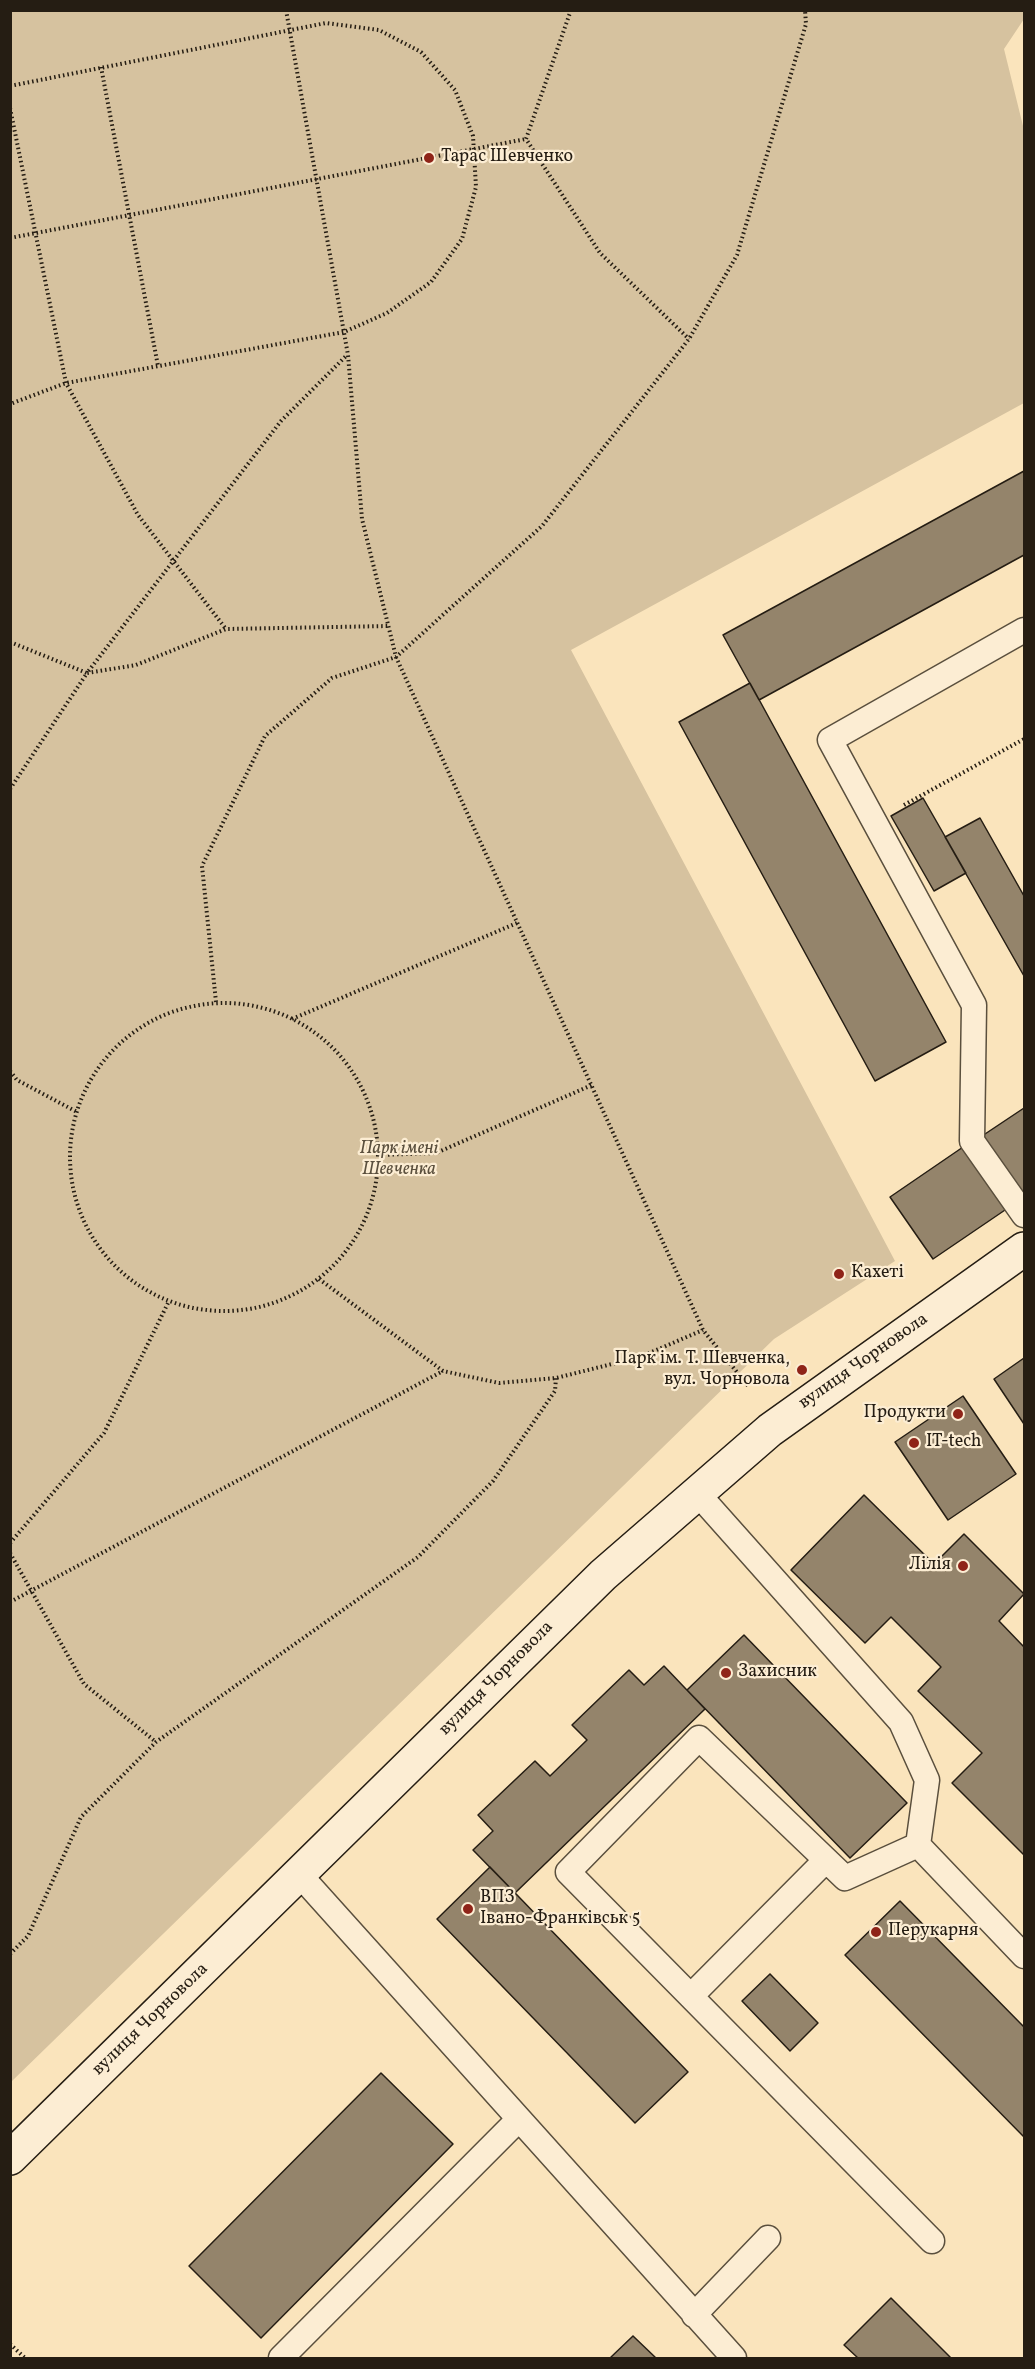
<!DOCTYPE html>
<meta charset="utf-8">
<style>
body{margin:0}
#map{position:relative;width:1035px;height:2369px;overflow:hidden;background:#fae4bc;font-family:Vollkorn,serif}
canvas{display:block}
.frame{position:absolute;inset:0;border:12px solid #251d13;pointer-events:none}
</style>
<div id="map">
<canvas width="1035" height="2369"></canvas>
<div class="frame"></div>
</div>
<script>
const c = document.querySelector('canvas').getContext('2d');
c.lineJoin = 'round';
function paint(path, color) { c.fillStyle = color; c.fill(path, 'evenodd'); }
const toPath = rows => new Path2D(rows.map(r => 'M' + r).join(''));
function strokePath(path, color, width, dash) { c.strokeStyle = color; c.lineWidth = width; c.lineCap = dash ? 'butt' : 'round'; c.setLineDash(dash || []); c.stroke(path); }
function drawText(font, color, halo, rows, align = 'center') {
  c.font = font + ' Vollkorn,serif'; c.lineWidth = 4.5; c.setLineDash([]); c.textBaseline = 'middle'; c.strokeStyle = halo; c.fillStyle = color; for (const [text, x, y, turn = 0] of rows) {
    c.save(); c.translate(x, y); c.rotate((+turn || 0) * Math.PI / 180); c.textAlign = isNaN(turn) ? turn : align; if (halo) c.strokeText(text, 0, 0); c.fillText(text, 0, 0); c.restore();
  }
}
paint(toPath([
 [11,10,1024,11,1024,19,1004,49,1024,130,1024,403,571,650,895,1261,774,1339,11,2082]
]), '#d6c29f');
const building = toPath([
 [1024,471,1024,555,759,700,723,635,1024,471],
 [750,683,946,1042,875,1081,679,722,750,683],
 [923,798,966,873,934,891,891,816,923,798],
 [980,818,1024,896,1024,976,945,837,980,818],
 [1024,1108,1024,1193,1021,1195,982,1136,1024,1108],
 [966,1145,1008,1208,933,1259,890,1197,966,1145],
 [1024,1358,1024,1424,994,1379,1024,1358],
 [963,1396,1016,1474,948,1520,895,1442,963,1396],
 [864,1495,934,1564,964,1534,1024,1594,999,1621,1024,1647,1024,1855,952,1783,982,1753,918,1691,941,1667,891,1617,865,1643,791,1570,864,1495],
 [744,1635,907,1803,850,1858,687,1690,744,1635],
 [664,1666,705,1709,515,1893,473,1850,493,1831,478,1815,535,1761,550,1776,587,1740,572,1725,629,1670,644,1685,664,1666],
 [490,1867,688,2072,635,2123,437,1919,490,1867],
 [900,1901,1024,2027,1024,2137,845,1955,900,1901],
 [770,1974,818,2023,790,2051,742,2001,770,1974],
 [381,2073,453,2144,261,2338,189,2266,381,2073],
 [891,2298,951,2358,858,2358,844,2345,891,2298],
 [633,2336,656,2358,610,2358,633,2336]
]);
paint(building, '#94846b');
strokePath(building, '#251d13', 1.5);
const lane = toPath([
 [1024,630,830,740,974,1005,972,1141,1024,1215],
 [698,1494,901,1722,927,1780,918,1845,1024,1956],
 [918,1845,845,1878,699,1738,568,1872,932,2241],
 [299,1874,734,2358],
 [691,1996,826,1860],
 [694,2315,768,2238],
 [281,2358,518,2120]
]);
const secondary = toPath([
 [10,2158,603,1575,770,1430,1024,1249]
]);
strokePath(lane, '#5a4f3d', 27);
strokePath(secondary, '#251d13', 36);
strokePath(toPath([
 [286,10,348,355,362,519,396,657,703,1330,749,1387],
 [571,10,526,139,600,253,689,339],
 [101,67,158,366],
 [10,86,326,23,379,30,421,52,455,90,473,136,476,187,462,239,431,282,387,313,344,332,66,383,10,404],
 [10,108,66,383,138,515,226,629],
 [10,238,526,139],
 [10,642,87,673,281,421,347,355],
 [10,789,87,673,136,665,226,629,389,626],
 [904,805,1024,739],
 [216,1002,202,866,265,736,332,678,396,657,542,526,689,339,737,255,806,24,805,10],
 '70 1157a154 154 0 1 1 308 0a154 154 0 1 1-308 0Z',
 [292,1019,517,923],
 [10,1071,17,1080,77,1112],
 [379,1155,436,1153,592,1085],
 [319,1279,443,1371,499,1383,556,1378,640,1357,703,1330],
 [10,1543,104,1433,169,1301],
 [10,1553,84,1684,156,1742],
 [10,1602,443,1371],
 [10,1954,28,1936,81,1817,156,1742,418,1557,493,1481,555,1391,556,1378],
 [10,2344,25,2358]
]), '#251d13', 4, [1.5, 3]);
strokePath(lane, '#fcedd3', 24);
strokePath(secondary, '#fcedd3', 33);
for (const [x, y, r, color] of [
 [429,158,6,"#8f2418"],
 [839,1274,6,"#8f2418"],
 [802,1370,6,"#8f2418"],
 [958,1414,6,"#8f2418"],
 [914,1443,6,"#8f2418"],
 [963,1566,6,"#8f2418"],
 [726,1673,6,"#8f2418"],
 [468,1909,6,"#8f2418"],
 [876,1932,6,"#8f2418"]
]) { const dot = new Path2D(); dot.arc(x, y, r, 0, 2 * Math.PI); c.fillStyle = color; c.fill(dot); strokePath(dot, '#fcedd3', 2); }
drawText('18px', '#251d13', '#fcedd3', [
 ["Тарас Шевченко",441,158],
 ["Кахеті",851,1274],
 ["Парк ім. Т. Шевченка,",790,1360,"right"],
 ["вул. Чорновола",790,1381,"right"],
 ["Продукти",946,1414,"right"],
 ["IT-tech",926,1443],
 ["Лілія",951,1566,"right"],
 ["Захисник",738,1673],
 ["ВПЗ",480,1899],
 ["Івано-Франківськ 5",480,1920],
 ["Перукарня",888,1932]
], 'left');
drawText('italic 18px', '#5a4f3d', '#fcedd3', [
 ["Парк імені",399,1150],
 ["Шевченка",399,1171]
]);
drawText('18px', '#251d13', '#fcedd3', [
 ["вулиця Чорновола",864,1362,-35],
 ["вулиця Чорновола",497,1679,-45],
 ["вулиця Чорновола",151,2020,-44]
]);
</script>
